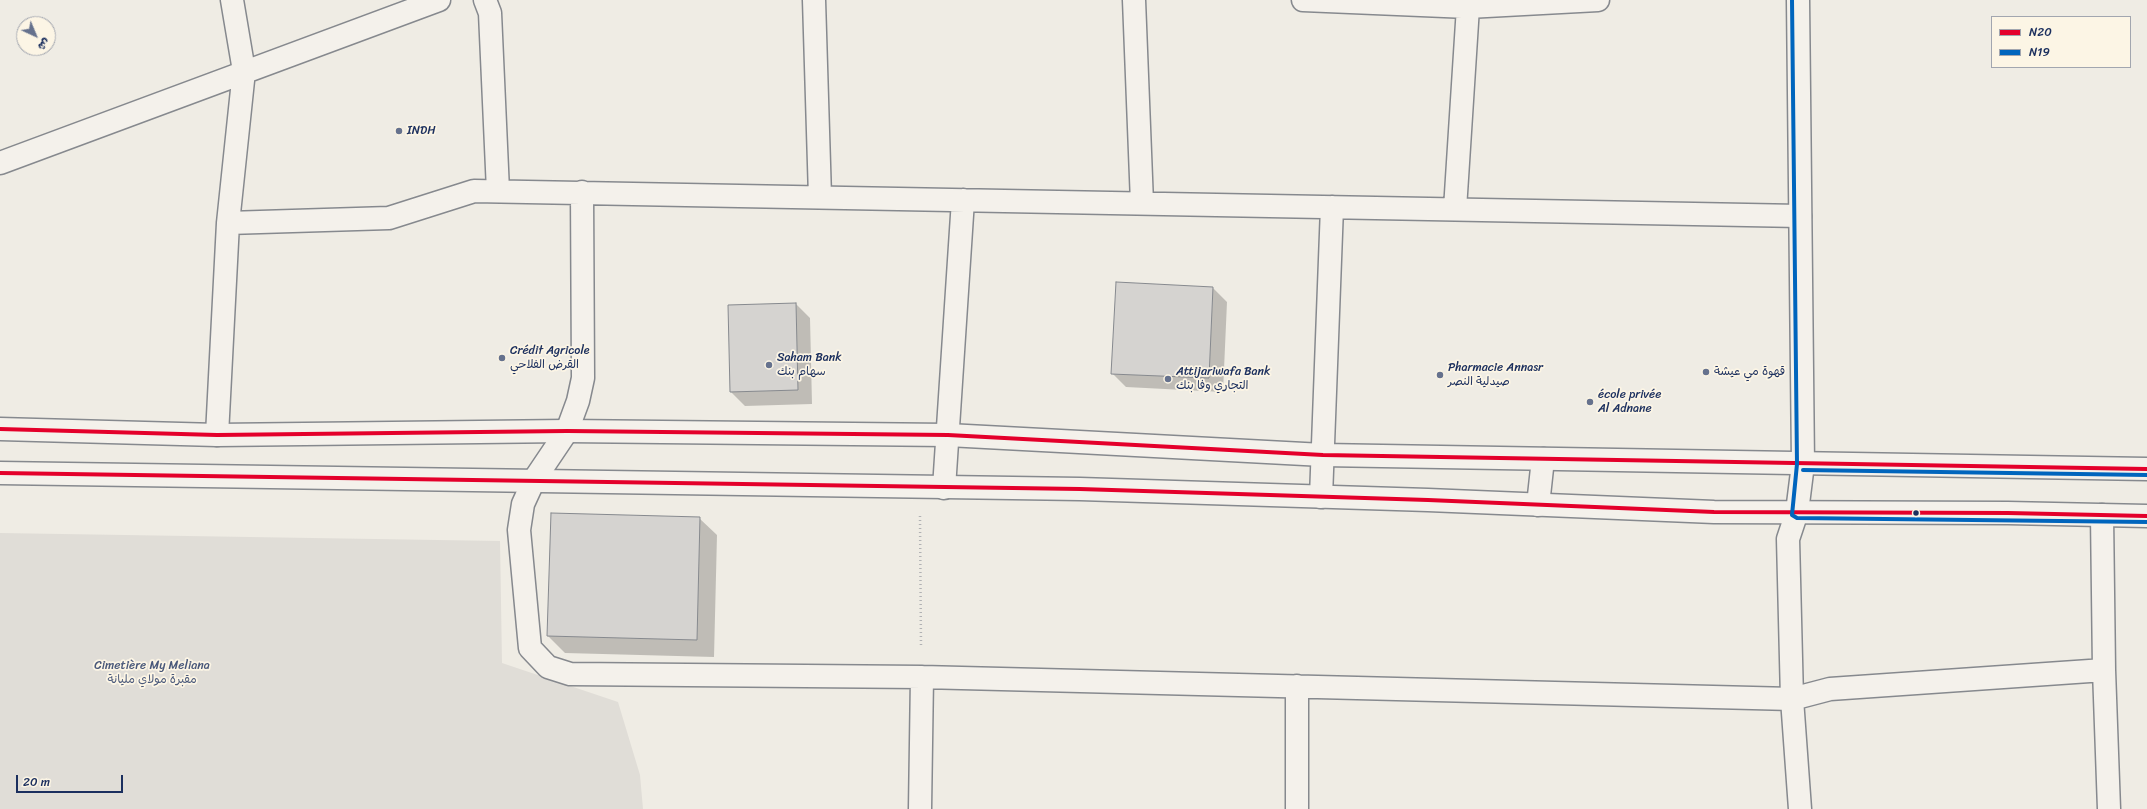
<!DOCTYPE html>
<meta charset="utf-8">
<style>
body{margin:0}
#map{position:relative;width:2147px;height:809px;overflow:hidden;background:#efece4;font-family:Sriracha,"Playpen Sans Arabic",sans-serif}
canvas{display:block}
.legend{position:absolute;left:1991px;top:16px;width:140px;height:52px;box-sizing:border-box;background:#fcf5e5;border:1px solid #a2a6af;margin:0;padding:5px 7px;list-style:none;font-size:12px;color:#1b2f5e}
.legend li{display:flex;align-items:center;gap:8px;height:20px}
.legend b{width:20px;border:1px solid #a2a6af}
.north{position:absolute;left:16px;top:16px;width:40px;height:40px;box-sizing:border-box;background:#fcf5e5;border:1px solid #a2a6af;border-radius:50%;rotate:136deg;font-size:11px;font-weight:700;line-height:16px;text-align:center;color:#1b2f5e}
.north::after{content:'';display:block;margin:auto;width:14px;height:18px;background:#65718d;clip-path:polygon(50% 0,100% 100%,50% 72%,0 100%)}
.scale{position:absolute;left:16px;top:775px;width:107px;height:18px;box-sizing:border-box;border:2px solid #1b2f5e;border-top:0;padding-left:5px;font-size:12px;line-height:14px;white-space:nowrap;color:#1b2f5e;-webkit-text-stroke:3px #fcf5e5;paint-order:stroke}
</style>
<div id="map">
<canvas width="2147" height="809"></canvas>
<ul class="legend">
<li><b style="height:5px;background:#e4002b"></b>N20</li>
<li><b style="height:5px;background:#0065bd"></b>N19</li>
</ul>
<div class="north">ش</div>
<div class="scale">20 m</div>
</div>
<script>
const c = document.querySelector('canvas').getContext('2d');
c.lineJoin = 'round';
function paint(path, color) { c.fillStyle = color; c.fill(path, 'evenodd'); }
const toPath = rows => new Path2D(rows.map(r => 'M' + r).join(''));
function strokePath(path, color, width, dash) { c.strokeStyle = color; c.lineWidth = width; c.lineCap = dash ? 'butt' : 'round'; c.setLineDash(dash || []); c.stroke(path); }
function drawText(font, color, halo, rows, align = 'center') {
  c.font = font + ' Sriracha,"Playpen Sans Arabic",sans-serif'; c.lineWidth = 3.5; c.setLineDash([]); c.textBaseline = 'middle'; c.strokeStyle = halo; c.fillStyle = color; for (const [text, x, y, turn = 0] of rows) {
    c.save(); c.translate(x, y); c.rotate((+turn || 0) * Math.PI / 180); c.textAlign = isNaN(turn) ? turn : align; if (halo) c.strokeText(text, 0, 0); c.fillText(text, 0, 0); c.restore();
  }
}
paint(toPath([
 [0,533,500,541,502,663,618,702,640,775,643,809,0,809]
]), '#e0ddd7');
paint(toPath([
 [1213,288,1227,302,1223,392,1126,387,1112,373],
 [796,304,810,318,812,404,745,406,731,392],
 [552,514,699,518,717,535,714,657,565,653,548,636]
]), '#0003');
const building = toPath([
 [1116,282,1213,287,1209,378,1111,374,1116,282],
 [796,303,798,390,730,392,728,305,796,303],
 [551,513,700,517,697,640,547,636,551,513]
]);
paint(building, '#d5d3d0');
strokePath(building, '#86898e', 1);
const pedestrian = toPath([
 [1538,505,1543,459]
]);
const minor = toPath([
 [485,0,490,13,498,191],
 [814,0,820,197],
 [1134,0,1142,203],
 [1303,0,1468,7,1598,0],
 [0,163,439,0],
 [582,192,583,378,578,401,567,431,534,480,523,504,519,530,530,648,548,667,570,674,922,677,1792,699,1830,689,2104,670,2109,809],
 [1455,209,1468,7,1467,0],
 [228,223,389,218,474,191,1800,216],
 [217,435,228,223,244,71,232,0],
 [944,488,963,200],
 [1321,497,1332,207],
 [1797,512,1788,539,1792,699,1800,809],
 [2102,515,2104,670],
 [1297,686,1297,809],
 [920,809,922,677]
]);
const tertiary = toPath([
 [1797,512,1803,464,1798,0]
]);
const secondary = toPath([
 [0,429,217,435,567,431,948,435,1323,455,2147,469],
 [0,473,1080,489,1428,500,1714,512,2008,513,2147,516]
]);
strokePath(pedestrian, '#86898e', 25);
strokePath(minor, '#86898e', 25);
strokePath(tertiary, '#86898e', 25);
strokePath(secondary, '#86898e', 25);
strokePath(toPath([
 [920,516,921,647]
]), '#b1b2b4', 2.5, [1, 3]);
strokePath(pedestrian, '#f4f1eb', 22);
strokePath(minor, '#f4f1eb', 22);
strokePath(tertiary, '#f4f1eb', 22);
strokePath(secondary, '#f4f1eb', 22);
strokePath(toPath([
 [0,429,217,435,567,431,948,435,1323,455,2147,469],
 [0,473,1080,489,1428,500,1714,512,2008,513,2147,516]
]), '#e4002b', 4);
strokePath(toPath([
 [1792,0,1797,464,1792,515,1797,518,2147,522],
 [1803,470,2147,475]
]), '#0065bd', 4);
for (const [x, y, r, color] of [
 [399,131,4,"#65718d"],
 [502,358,4,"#65718d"],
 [769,365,4,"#65718d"],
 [1706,372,4,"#65718d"],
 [1440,375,4,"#65718d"],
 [1168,379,4,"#65718d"],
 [1590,402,4,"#65718d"],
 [1916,513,3.5,"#1b2f5e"]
]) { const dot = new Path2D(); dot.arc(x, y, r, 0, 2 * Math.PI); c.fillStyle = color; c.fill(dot); strokePath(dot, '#fcf5e5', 1.5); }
drawText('12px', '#1b2f5e', '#fcf5e5', [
 ["INDH",407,131],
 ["Crédit Agricole",510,351],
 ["القرض الفلاحي",510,365],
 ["Saham Bank",777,358],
 ["سهام بنك",777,372],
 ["Pharmacie Annasr",1448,368],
 ["صيدلية النصر",1448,382],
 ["Attijariwafa Bank",1176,372],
 ["التجاري وفا بنك",1176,386],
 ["قهوة مي عيشة",1714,372],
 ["école privée",1598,395],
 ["Al Adnane",1598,409]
], 'left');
drawText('12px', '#49587a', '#fcf5e5', [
 ["Cimetière My Meliana",152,666],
 ["مقبرة مولاي مليانة",152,680]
]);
</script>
